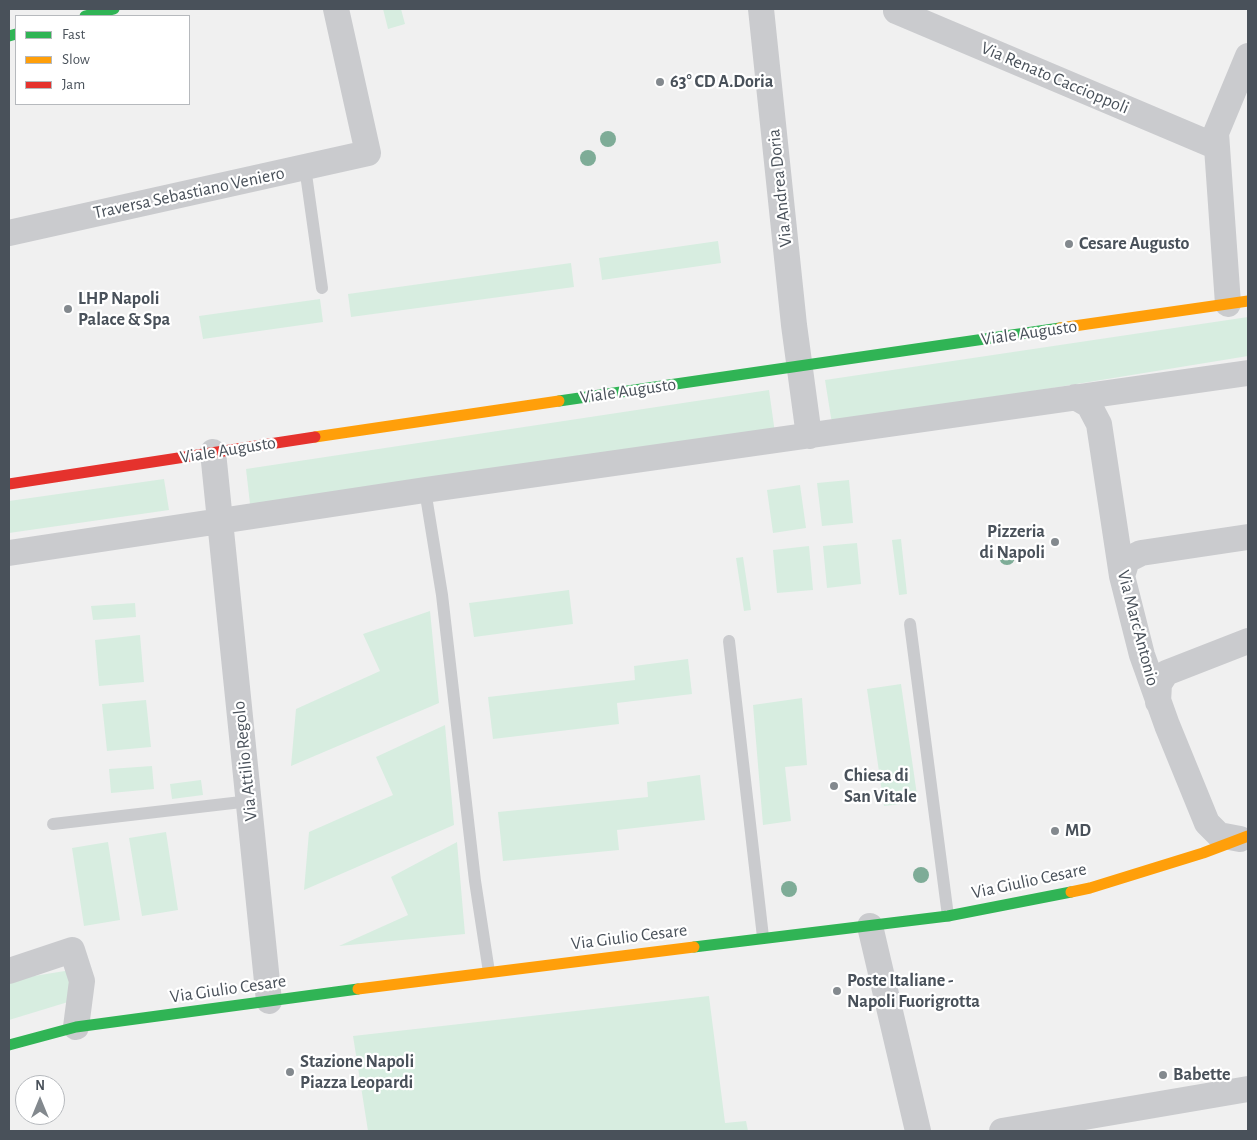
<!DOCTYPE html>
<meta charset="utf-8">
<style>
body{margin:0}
#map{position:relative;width:1257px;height:1140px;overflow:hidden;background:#f0f0f0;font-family:"Alegreya Sans",sans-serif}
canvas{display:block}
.frame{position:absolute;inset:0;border:10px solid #49515a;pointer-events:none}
.legend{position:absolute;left:15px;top:15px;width:175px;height:90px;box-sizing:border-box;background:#fff;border:1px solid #b6b9bd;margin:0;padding:6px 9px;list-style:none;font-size:15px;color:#49515a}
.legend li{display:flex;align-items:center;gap:10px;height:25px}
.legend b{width:25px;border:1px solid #b6b9bd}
.north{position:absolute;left:15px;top:1075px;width:50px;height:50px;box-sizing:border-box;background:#fff;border:1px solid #b6b9bd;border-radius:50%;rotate:0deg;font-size:14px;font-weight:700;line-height:20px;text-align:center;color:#49515a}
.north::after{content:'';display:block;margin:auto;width:18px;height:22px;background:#83898e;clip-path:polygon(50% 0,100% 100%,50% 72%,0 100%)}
</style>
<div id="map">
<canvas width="1257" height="1140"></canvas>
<div class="frame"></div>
<ul class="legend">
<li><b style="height:6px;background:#30b455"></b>Fast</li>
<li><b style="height:6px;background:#ff9f0a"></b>Slow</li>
<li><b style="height:6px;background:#e5322d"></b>Jam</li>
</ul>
<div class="north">N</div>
</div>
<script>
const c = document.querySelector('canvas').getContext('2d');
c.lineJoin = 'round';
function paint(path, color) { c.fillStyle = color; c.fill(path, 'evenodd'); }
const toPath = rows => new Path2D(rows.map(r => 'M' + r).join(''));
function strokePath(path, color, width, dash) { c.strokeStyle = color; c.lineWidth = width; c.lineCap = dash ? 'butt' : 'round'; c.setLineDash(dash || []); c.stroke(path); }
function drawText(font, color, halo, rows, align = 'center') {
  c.font = font + ' "Alegreya Sans",sans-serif'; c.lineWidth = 4.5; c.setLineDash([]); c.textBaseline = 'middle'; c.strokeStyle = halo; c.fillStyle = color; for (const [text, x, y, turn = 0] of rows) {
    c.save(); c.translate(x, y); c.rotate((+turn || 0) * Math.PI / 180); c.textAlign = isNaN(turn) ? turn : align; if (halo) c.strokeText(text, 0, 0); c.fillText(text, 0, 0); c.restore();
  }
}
paint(toPath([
 [383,9,401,9,405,24,388,29],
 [718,241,721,263,602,280,599,258],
 [571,263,574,287,351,317,348,294],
 [320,299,323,322,203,339,199,316],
 [1248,317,1248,356,832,424,825,380],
 [769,390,775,433,250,504,246,469],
 [164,479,169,510,9,533,9,501],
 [849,480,853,523,822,526,817,483],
 [800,485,806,528,773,533,767,490],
 [901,539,907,594,899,595,892,540],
 [857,543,861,584,827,588,823,546],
 [809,546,813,590,777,593,773,550],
 [743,557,751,610,744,611,736,558],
 [569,590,573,624,474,637,469,603],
 [135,603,136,617,93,620,91,606],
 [430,611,439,703,291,766,296,709,380,671,363,634],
 [140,635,144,682,99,686,95,640],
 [688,659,692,694,617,703,619,724,493,739,488,697,635,680,634,666],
 [901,684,918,802,884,806,867,689],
 [802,698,807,765,785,767,791,821,763,825,753,705],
 [146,700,151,747,107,751,102,704],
 [445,725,454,825,304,890,309,832,393,795,376,757],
 [152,766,154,789,111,793,109,769],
 [700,775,705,820,617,830,619,850,503,861,498,812,648,797,647,782],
 [201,780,203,795,172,799,170,784],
 [166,832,178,910,142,916,129,838],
 [108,842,120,920,84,926,72,848],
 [457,842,465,934,339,946,408,915,391,877],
 [71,970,68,1002,9,1020,9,980],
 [709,996,725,1123,746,1121,748,1131,368,1131,353,1036]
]), '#d7ede0');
strokePath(toPath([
 [305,167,322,288],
 [425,490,442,595,475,881,489,972],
 [910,624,948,916],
 [729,641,763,937],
 [53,824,250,801]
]), '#cacbce', 12);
strokePath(toPath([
 [761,9,794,325,809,436],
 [897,9,896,11,1215,146],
 [9,233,368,153,336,9],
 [1228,304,1216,133,1248,56],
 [1075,397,1089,405,1099,424,1122,576,1142,655,1167,725,1207,823,1219,835,1240,839],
 [213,452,269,1001],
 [9,553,425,490,1248,373],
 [1122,576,1127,560,1141,553,1248,537],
 [1158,702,1159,684,1166,673,1248,641],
 [870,926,918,1131],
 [9,971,72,950,82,981,76,1027],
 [1002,1131,1248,1089]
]), '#cacbce', 26);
strokePath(toPath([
 [85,16,114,9],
 [9,36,16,34],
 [559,401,1060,328],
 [694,947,948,916,1071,892],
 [9,1045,76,1027,358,989]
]), '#30b455', 11);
strokePath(toPath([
 [1060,328,1248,301],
 [315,437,559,401],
 [1071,892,1090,888,1203,853,1248,836],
 [358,989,694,947]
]), '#ff9f0a', 11);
strokePath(toPath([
 [9,484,315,437]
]), '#e5322d', 11);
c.fillStyle = '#7eac97';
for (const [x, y] of [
 [608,139],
 [588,158],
 [1007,557],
 [921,875],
 [789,889]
]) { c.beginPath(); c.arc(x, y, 8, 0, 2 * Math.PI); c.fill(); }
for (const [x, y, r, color] of [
 [660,82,5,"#83898e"],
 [1069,244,5,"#83898e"],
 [68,309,5,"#83898e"],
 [1055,542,5,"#83898e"],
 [834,786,5,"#83898e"],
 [1055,831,5,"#83898e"],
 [837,991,5,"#83898e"],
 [290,1072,5,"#83898e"],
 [1163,1075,5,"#83898e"]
]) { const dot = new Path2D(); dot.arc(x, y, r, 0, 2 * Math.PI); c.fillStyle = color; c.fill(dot); strokePath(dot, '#fff', 2); }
drawText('18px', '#49515a', '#fff', [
 ["Via Renato Caccioppoli",1055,78,23],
 ["Via Andrea Doria",780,188,-96],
 ["Traversa Sebastiano Veniero",189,193,-12],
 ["Viale Augusto",1029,333,-8],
 ["Viale Augusto",628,391,-8],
 ["Viale Augusto",228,450,-9],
 ["Via Marc'Antonio",1138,628,75],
 ["Via Attilio Regolo",245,761,-96],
 ["Via Giulio Cesare",1029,881,-12],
 ["Via Giulio Cesare",629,937,-7],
 ["Via Giulio Cesare",228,989,-8]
]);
drawText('bold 18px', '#49515a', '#fff', [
 ["63° CD A.Doria",670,82],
 ["Cesare Augusto",1079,244],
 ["LHP Napoli",78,299],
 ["Palace & Spa",78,320],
 ["Pizzeria",1045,532,"right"],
 ["di Napoli",1045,553,"right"],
 ["Chiesa di",844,776],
 ["San Vitale",844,797],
 ["MD",1065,831],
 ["Poste Italiane -",847,981],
 ["Napoli Fuorigrotta",847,1002],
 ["Stazione Napoli",300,1062],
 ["Piazza Leopardi",300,1083],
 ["Babette",1173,1075]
], 'left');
</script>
